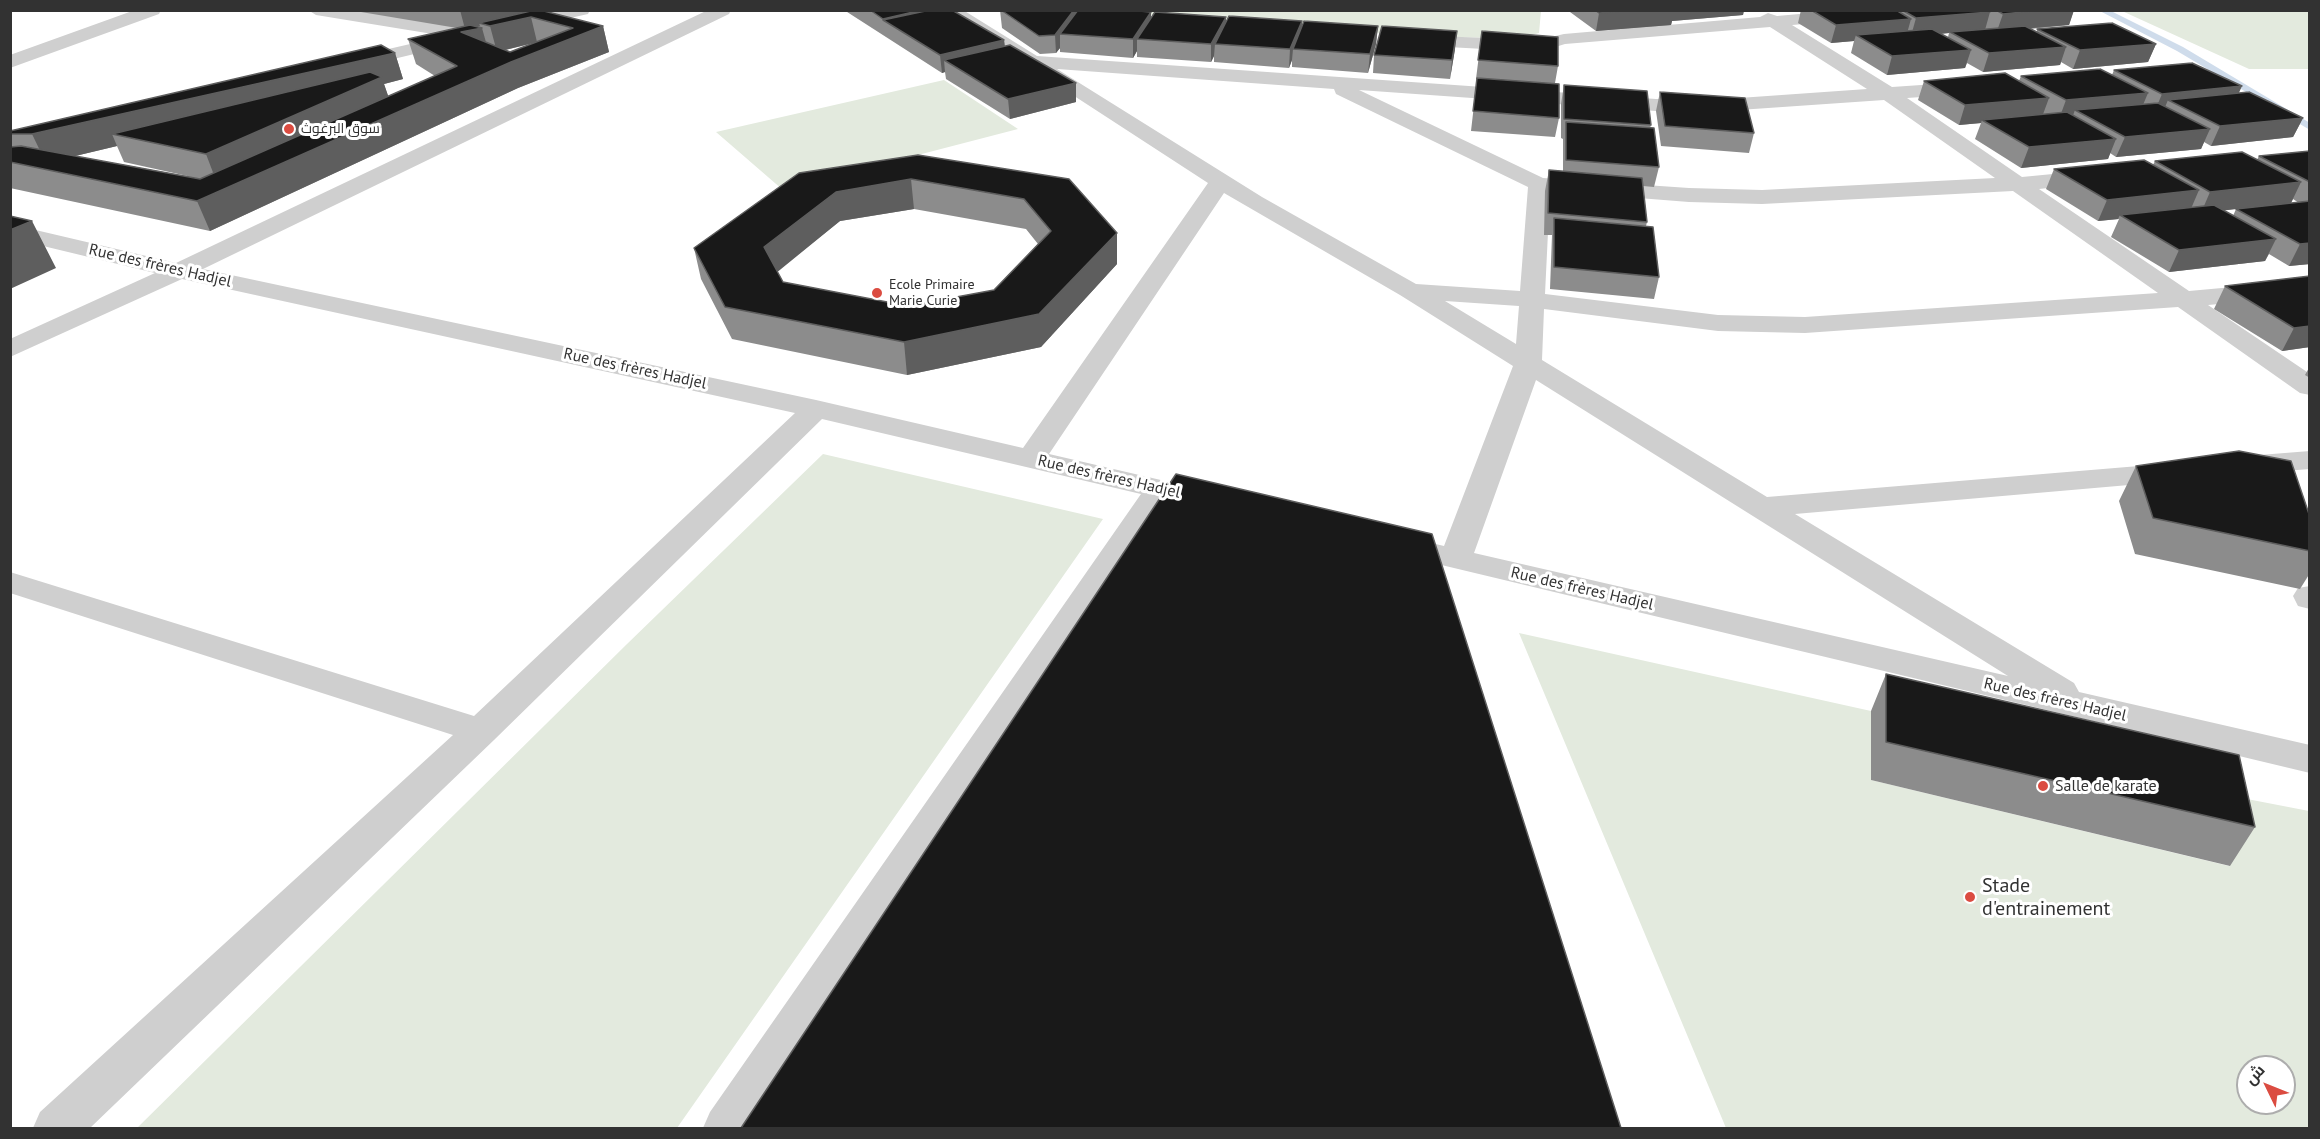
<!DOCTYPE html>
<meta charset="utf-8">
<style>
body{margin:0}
#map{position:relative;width:2320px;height:1139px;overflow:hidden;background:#fff;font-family:"PT Sans",Cairo,sans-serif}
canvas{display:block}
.frame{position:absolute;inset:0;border:12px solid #323232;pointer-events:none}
.north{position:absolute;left:2236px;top:1055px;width:60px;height:60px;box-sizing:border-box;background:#fff;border:2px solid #adadad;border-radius:50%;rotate:313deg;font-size:16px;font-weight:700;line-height:24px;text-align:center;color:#323232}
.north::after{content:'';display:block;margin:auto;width:21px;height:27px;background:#db4c41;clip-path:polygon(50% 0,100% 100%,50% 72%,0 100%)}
</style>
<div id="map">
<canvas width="2320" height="1139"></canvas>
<div class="frame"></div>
<div class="north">ش</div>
</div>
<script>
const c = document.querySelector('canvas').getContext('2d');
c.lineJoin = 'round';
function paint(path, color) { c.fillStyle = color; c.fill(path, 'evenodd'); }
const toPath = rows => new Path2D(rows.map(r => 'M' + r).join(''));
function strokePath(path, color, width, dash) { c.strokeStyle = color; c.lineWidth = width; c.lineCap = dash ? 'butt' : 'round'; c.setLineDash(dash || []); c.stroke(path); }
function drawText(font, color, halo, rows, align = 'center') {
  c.font = font + ' "PT Sans",Cairo,sans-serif'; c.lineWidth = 6; c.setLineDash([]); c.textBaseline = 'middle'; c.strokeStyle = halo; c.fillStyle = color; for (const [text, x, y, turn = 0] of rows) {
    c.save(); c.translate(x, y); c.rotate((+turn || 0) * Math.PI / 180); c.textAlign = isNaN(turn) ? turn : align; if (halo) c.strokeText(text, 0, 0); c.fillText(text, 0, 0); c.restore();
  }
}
paint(toPath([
 [1102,11,1541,11,1539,33,1517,39,1400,35],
 [2122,11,2309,11,2309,69,2249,69],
 [944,80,1018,129,783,190,716,132],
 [823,454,1103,519,677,1128,137,1128,627,644],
 [1519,633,1871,711,1871,780,2229,866,2216,793,2309,811,2309,1128,1726,1128],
 [2248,1067,2284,1067,2284,1103,2248,1103]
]), '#e3eade');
paint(toPath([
 [2098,10,2109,10,2183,47,2310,123,2310,130,2177,51,2098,10]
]), '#cfdceb');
paint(toPath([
 [135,10,161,10,159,14,10,68,10,55,135,10],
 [308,10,353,10,456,27,462,28,465,32,461,36,463,39,460,43,352,69,345,67,343,63,345,59,445,36,316,15,308,10],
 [557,10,590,10,588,14,516,30,510,29,507,25,510,21,557,10],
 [708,10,731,10,729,14,203,269,816,400,1023,448,1208,183,942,10,963,10,1037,56,1656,99,1739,98,1867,89,1770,27,1565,44,1539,52,1411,45,1405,44,1402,40,1405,36,1411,35,1538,40,1564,34,1760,17,1768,13,1777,16,1844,10,1922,10,1914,15,1792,25,1892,87,1965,82,1972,84,1975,88,1972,92,1965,94,1907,98,2022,177,2094,170,2102,172,2105,177,2102,182,2039,189,2189,291,2310,280,2310,296,2208,305,2310,374,2310,395,2300,393,2178,307,1805,333,1718,331,1544,309,1542,360,1767,497,2175,463,2186,466,2190,472,2186,478,2175,481,1795,514,2074,683,2079,692,2310,745,2310,773,1383,551,1378,544,1383,537,1394,534,1444,546,1513,366,1400,295,1224,193,1049,454,1221,494,1226,501,1221,508,1210,510,1168,500,754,1128,703,1128,710,1112,1141,494,822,419,494,740,90,1128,33,1128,40,1112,453,735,10,593,10,572,474,716,795,413,182,279,10,357,10,339,155,273,10,238,10,224,176,263,708,10],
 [1057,69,1334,89,1336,94,1528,187,1520,291,1416,284,1262,197,1057,69],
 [1359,90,1656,111,1739,110,1884,100,1995,178,1762,190,1689,188,1543,178,1359,90],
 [1550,191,1689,202,1762,204,2013,191,2158,293,1805,317,1718,315,1545,294,1550,191],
 [1445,301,1519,306,1516,344,1445,301],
 [1536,380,2008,676,1474,553,1536,380],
 [2310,451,2310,469,2247,474,2236,471,2232,465,2236,459,2247,456,2310,451],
 [2310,586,2310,609,2298,606,2293,596,2298,588,2310,586]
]), '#cfcfcf');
paint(toPath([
 [349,10,541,10,540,11,603,26,609,52,518,88,210,231,10,188,10,131,395,53,403,79,384,84,388,96,435,76,416,64,408,39,457,28],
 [534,43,510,52,505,50],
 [117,146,124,162,192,177,75,156],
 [844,10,952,10,1004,40,1005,47,1076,102,1010,119,946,79,945,72,942,73],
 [1000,10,1077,11,1151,18,1226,17,1226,22,1302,21,1302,27,1378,26,1376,44,1368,73,1292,67,1292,60,1289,68,1214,62,1214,56,1211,62,1137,57,1137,51,1133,58,1060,52,1060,48,1056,53,1040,54,1002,28],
 [1570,10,1744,10,1743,15,1672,21,1671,25,1596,31,1570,12],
 [1801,10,2074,10,2069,25,2030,29,2037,32,2037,29,2156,44,2148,62,2073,69,2061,62,2060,65,1983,72,1967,63,1965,68,1887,75,1851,53,1854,41,1831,43,1798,23],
 [1949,33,1948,37,1941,34],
 [1482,31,1558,66,1555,83,1559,118,1555,137,1471,131,1477,79,1476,79],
 [1455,49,1450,79,1373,73,1374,55],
 [2114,70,2239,93,2303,118,2293,137,2211,146,2204,142,2201,149,2116,157,2110,153,2108,159,2021,168,1975,139,1981,123,1959,125,1918,100,1924,81,2019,81,2021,76,2112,75],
 [1564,85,1651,125,1650,128,1659,167,1654,187,1643,186,1647,222,1646,226,1659,277,1654,299,1550,289,1552,235,1544,235,1545,191,1549,170,1563,171,1563,139,1561,138,1561,104],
 [1660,92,1754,133,1749,153,1661,146,1656,111],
 [2310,151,2310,264,2289,266,2269,254,2265,261,2169,272,2111,237,2119,219,2098,221,2046,189,2054,169,2153,165,2155,161,2257,160,2259,156],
 [2293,199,2299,203,2236,209,2233,216,2224,210,2291,203],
 [799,173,1069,179,1117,264,1041,347,907,375,732,339,701,279,694,248],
 [914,209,1026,229,1038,244,994,290,908,306,783,282,777,271,840,221],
 [2310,276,2310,347,2282,351,2214,309,2225,286],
 [2310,366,2310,378,2305,375],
 [2136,466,2310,517,2310,573,2300,589,2135,554,2119,501],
 [1886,674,2255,827,2230,866,1871,780,1871,711]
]), '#8c8c8c');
paint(toPath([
 [460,10,541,10,484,24,479,23,480,26,465,29],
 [922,10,946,10,884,20,883,19],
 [1074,10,1077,10,1078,24,1060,34,1060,48,1056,53,1055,35],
 [1636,10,1744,10,1743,15,1672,21,1671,25,1596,31,1599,13],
 [2043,10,2074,10,2069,25,1997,31,2003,14],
 [1151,12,1151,30,1137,39,1137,51,1133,58,1133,39],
 [1990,12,1985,30,1950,32,1949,33,1911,36,1916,18],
 [531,17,537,42,497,52,490,26],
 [1226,17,1226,34,1215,44,1214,56,1211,62,1211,44],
 [1911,19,1906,37,1856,35,1854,41,1831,43,1836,25],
 [1302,21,1301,39,1293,49,1292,60,1289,68,1290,49],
 [603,26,609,52,518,88,210,231,197,201,511,62],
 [1378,26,1376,44,1368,73,1370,54],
 [482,28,489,53,461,32],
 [1457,31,1455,49,1450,79,1452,60],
 [1004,40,1006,58,944,60,945,72,942,73,940,55],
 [2156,44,2148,62,2073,69,2080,50],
 [2066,47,2060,65,1983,72,1989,53],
 [1971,50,1965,68,1887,75,1892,56],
 [395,53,403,79,384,84,391,104,217,183,206,154,112,134,117,146,46,163,32,134],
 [1076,83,1076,102,1010,119,1008,99],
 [2242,86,2233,106,2168,100,2163,112,2154,113,2162,94],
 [2148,93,2140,112,2075,110,2072,118,2059,119,2066,100],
 [2049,98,2042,117,1982,120,1981,123,1959,125,1965,105],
 [2303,118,2293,137,2211,146,2220,126],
 [2210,129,2201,149,2116,157,2125,137],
 [2116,139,2108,159,2021,168,2029,147],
 [911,179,914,209,840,221,770,278,764,247,836,192],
 [2301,182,2291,203,2201,213,2210,192],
 [2199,190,2190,211,2120,215,2118,219,2098,221,2107,200],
 [32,221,56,268,10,289,10,230],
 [1117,233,1117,264,1041,347,907,375,904,342],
 [2276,239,2265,261,2169,272,2179,250],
 [2310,243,2310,264,2289,266,2300,244],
 [2310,326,2310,347,2282,351,2294,328]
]), '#5e5e5e');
const building = toPath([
 [535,10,540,10,603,26,511,62,197,201,10,162,10,147,21,146,200,179,457,66,408,39,470,25,482,28,461,32,510,52,573,28,531,17,490,26,479,23,535,10],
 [870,10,922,10,883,19,870,10],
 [930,10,952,10,1004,40,940,55,883,20,930,10],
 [1001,10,1074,10,1055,35,1039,36,1001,10],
 [1078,10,1127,10,1151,12,1133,39,1060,34,1078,10],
 [1595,10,1636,10,1599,13,1595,10],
 [1811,10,1896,10,1911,19,1836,25,1811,10],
 [1902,10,1986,10,1990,12,1916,18,1902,10],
 [1996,10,2043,10,2003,14,1996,10],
 [1155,12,1226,17,1211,44,1137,39,1155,12],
 [1229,16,1302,21,1290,49,1215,44,1229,16],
 [1304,21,1378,26,1370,54,1293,49,1304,21],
 [2112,23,2156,44,2080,50,2037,29,2112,23],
 [1382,26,1457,31,1452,60,1374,55,1382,26],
 [2025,26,2066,47,1989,53,1950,32,2025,26],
 [1932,29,1971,50,1892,56,1856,35,1932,29],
 [1482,31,1558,37,1558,66,1478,60,1482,31],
 [381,45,395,53,32,134,10,134,10,131,381,45],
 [1010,45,1076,83,1008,99,944,60,1010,45],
 [2192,63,2242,86,2162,94,2114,70,2192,63],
 [2100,69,2148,93,2066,100,2021,76,2100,69],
 [370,72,382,77,206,154,112,134,370,72],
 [2005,73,2049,98,1965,105,1924,81,2005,73],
 [1477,78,1559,84,1559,118,1473,111,1477,78],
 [1564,85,1647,91,1651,125,1564,119,1564,85],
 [1660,92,1745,98,1754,133,1665,126,1660,92],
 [2249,92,2303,118,2220,126,2168,100,2249,92],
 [2158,103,2210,129,2125,137,2075,110,2158,103],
 [2067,112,2116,139,2029,147,1982,120,2067,112],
 [1566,122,1654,128,1659,167,1566,160,1566,122],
 [2310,151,2310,182,2259,156,2310,151],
 [2242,152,2301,182,2210,192,2155,161,2242,152],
 [918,155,1069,179,1117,233,1039,314,904,342,725,307,694,248,799,173,918,155],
 [911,179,1024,199,1051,231,994,290,908,306,783,282,764,247,836,192,911,179],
 [2144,160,2199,190,2107,200,2054,169,2144,160],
 [1549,170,1642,178,1647,222,1548,213,1549,170],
 [2310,201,2310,243,2300,244,2236,209,2310,201],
 [2214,205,2276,239,2179,250,2120,215,2214,205],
 [10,216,32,221,10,230,10,216],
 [1554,218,1653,227,1659,277,1554,267,1554,218],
 [2310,276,2310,326,2294,328,2225,286,2310,276],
 [2239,451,2291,461,2310,517,2310,551,2153,518,2136,466,2239,451],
 [1176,474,1432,534,1621,1128,741,1128,1176,474],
 [1886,674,2239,755,2255,827,1886,742,1886,674]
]);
paint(building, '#191919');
strokePath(building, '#5e5e5e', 1.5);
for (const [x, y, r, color] of [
 [289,129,6,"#db4c41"],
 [877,293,6,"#db4c41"],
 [2043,786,6,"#db4c41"],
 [1970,897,6,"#db4c41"]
]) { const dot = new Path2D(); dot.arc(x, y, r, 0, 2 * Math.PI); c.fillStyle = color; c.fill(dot); strokePath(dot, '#fff', 2); }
drawText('14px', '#323232', '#fff', [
 ["سوق البرغوث",301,129],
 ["Ecole Primaire",889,285],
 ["Marie Curie",889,301]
], 'left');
drawText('16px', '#323232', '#fff', [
 ["Rue des frères Hadjel",160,266,13],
 ["Rue des frères Hadjel",635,369,12],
 ["Rue des frères Hadjel",1109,477,13],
 ["Rue des frères Hadjel",1582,589,13],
 ["Rue des frères Hadjel",2055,700,13]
]);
drawText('16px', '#323232', '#fff', [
 ["Salle de karate",2055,786]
], 'left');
drawText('20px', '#323232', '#fff', [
 ["Stade",1982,886],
 ["d'entrainement",1982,909]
], 'left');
</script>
